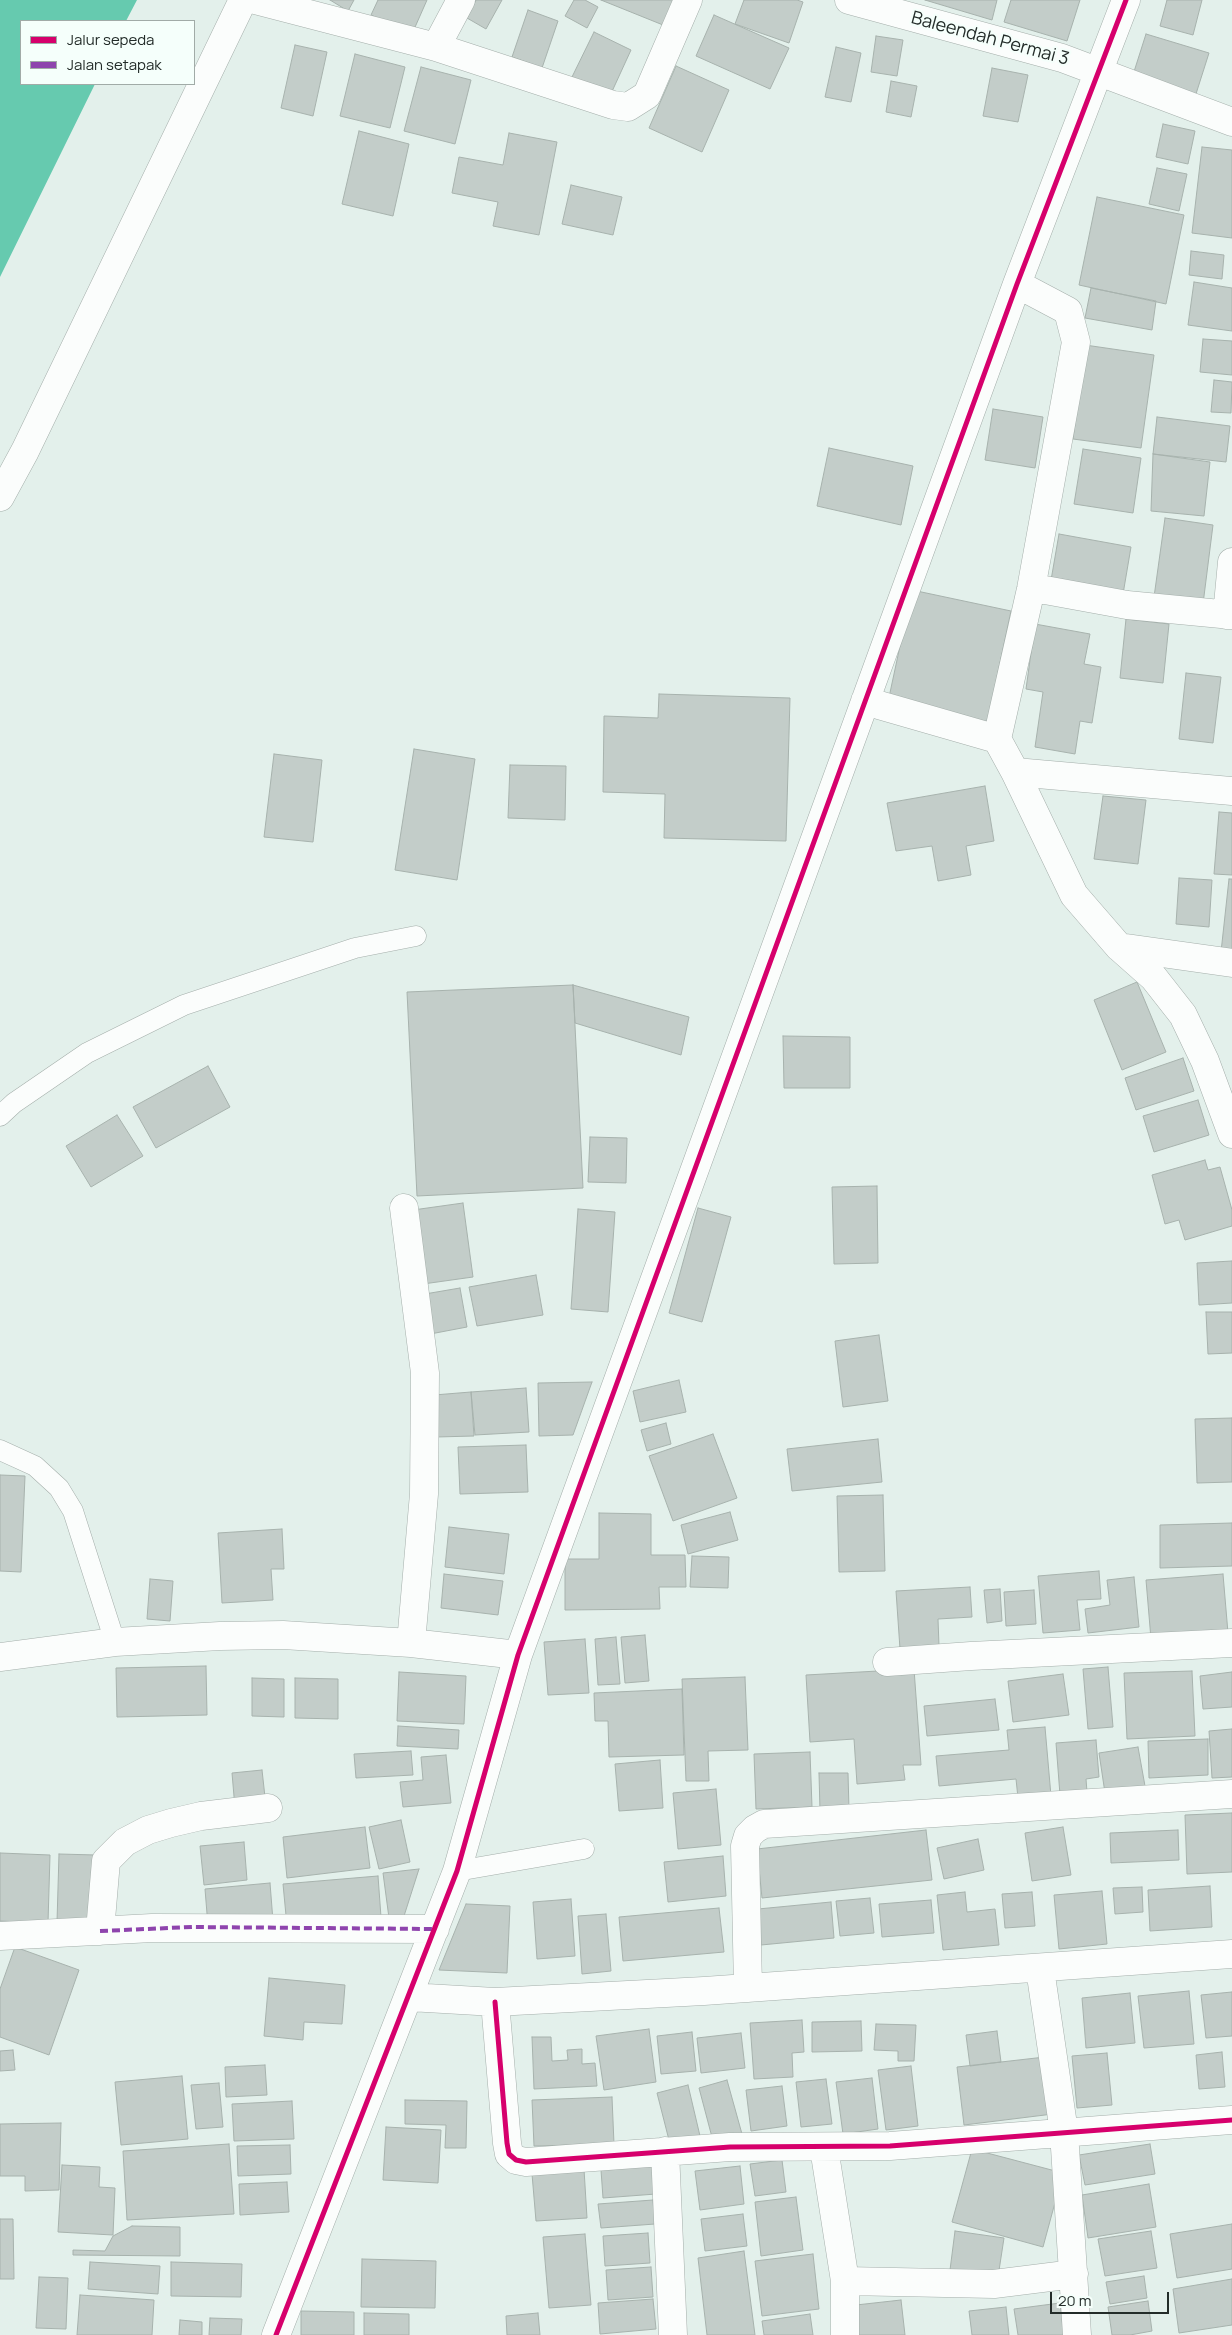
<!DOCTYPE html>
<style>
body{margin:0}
#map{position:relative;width:1232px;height:2335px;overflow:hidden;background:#e3f0eb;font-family:Manrope,sans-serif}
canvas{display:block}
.legend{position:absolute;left:20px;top:20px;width:175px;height:65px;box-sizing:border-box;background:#f5fffb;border:1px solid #a1aba7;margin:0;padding:6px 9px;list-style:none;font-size:15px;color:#232c29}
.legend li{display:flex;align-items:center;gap:10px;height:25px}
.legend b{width:25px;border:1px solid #a1aba7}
.scale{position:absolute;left:1050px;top:2292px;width:119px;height:22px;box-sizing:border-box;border:2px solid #232c29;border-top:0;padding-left:6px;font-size:15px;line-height:18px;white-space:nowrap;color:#232c29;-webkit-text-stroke:4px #f5fffb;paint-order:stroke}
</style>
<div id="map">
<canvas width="1232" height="2335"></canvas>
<ul class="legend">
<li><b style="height:6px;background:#d6006c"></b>Jalur sepeda</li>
<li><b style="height:6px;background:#8e44ad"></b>Jalan setapak</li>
</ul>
<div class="scale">20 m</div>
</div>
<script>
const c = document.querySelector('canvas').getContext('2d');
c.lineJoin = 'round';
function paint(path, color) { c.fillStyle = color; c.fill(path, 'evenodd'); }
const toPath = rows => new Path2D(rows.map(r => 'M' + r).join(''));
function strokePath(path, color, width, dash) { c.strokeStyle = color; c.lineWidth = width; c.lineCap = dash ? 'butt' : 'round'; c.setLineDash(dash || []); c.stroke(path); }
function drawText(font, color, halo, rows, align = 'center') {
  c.font = font + ' Manrope,sans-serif'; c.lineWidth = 4.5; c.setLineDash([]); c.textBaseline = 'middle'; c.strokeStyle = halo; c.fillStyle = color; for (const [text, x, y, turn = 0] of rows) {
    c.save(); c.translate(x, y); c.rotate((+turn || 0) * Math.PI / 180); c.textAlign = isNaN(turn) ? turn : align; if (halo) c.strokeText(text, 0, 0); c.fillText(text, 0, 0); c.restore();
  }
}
paint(toPath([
 [0,0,137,0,126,21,21,21,21,84,95,84,0,277]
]), '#66caaf');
const building = toPath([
 [330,0,354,0,348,11,330,0],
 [378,0,427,0,412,34,371,15,378,0],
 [476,0,502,0,486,29,467,18,476,0],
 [574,0,585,0,598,7,587,28,565,16,574,0],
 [601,0,679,0,668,27,601,0],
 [744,0,797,0,803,2,789,43,735,24,744,0],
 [925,0,997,0,992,20,925,0],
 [1011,0,1080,0,1067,41,1004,22,1011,0],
 [1167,0,1202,0,1193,35,1160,26,1167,0],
 [528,10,558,21,542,68,512,57,528,10],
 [714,15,789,48,770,89,696,56,714,15],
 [594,32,631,50,609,98,571,79,594,32],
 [1146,34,1209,53,1195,97,1132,78,1146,34],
 [876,36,903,40,897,76,871,72,876,36],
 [295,45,327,52,313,116,281,108,295,45],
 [836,47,861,53,851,102,825,97,836,47],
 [355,54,405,67,390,128,340,116,355,54],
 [676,66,729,90,702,152,649,128,676,66],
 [421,67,471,80,455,144,404,131,421,67],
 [992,68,1028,75,1018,122,983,116,992,68],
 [891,81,917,86,911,117,886,112,891,81],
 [1163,124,1195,131,1188,164,1156,157,1163,124],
 [359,131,409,144,393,216,342,204,359,131],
 [509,133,557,142,539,235,493,226,498,202,452,193,459,157,503,165,509,133],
 [1202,147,1232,150,1232,238,1192,233,1202,147],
 [1157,168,1187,174,1179,211,1149,204,1157,168],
 [571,185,622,197,613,235,562,224,571,185],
 [1097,197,1184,215,1166,304,1079,285,1097,197],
 [1191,251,1224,255,1222,279,1189,275,1191,251],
 [1194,282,1232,288,1232,331,1188,325,1194,282],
 [1091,288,1156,301,1152,330,1085,318,1091,288],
 [1203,339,1232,341,1232,375,1200,372,1203,339],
 [1085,345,1154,355,1141,448,1073,439,1085,345],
 [1214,380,1232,382,1231,413,1211,412,1214,380],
 [993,409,1043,417,1035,468,985,460,993,409],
 [1157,417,1230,426,1226,462,1153,454,1157,417],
 [829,448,913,466,901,525,817,506,829,448],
 [1083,449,1141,458,1133,513,1074,504,1083,449],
 [1153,454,1210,462,1204,516,1151,511,1153,454],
 [1165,518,1213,525,1203,604,1154,597,1165,518],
 [1059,534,1131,547,1122,600,1050,586,1059,534],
 [912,590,1011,611,987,724,888,702,912,590],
 [1126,619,1169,624,1163,683,1120,678,1126,619],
 [1035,624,1090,634,1084,664,1101,667,1092,723,1080,721,1075,754,1035,747,1043,692,1026,689,1035,624],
 [1186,673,1221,677,1213,743,1179,739,1186,673],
 [659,694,790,698,786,841,664,838,665,794,603,792,604,716,658,718,659,694],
 [414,749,475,759,457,880,395,870,414,749],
 [274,754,322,760,313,842,264,837,274,754],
 [510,765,566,766,565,820,508,818,510,765],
 [985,786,994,841,966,846,971,875,938,881,932,846,896,851,887,803,985,786],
 [1103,796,1146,800,1138,864,1094,859,1103,796],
 [1219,812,1232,813,1232,875,1214,874,1219,812],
 [1179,878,1212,880,1209,927,1176,924,1179,878],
 [1229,879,1232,879,1232,953,1221,952,1229,879],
 [1137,982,1166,1052,1122,1070,1094,1000,1137,982],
 [573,985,583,1188,417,1196,407,992,573,985],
 [573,985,689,1017,681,1055,575,1023,573,985],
 [783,1036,850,1037,850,1088,784,1088,783,1036],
 [1183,1058,1194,1091,1136,1110,1125,1078,1183,1058],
 [208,1066,230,1107,156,1148,133,1107,208,1066],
 [1198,1100,1209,1135,1154,1152,1143,1116,1198,1100],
 [117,1115,143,1156,91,1187,66,1146,117,1115],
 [590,1137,627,1138,626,1183,588,1182,590,1137],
 [1205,1160,1208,1170,1220,1167,1232,1210,1232,1226,1185,1240,1179,1220,1165,1224,1152,1175,1205,1160],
 [877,1186,878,1263,834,1264,832,1187,877,1186],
 [463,1203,473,1277,423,1284,413,1210,463,1203],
 [698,1208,731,1217,702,1322,669,1313,698,1208],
 [578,1209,615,1212,608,1312,571,1309,578,1209],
 [1232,1261,1232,1303,1199,1305,1197,1263,1232,1261],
 [536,1275,543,1315,477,1326,469,1287,536,1275],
 [460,1288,467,1327,425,1335,419,1295,460,1288],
 [1206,1312,1232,1312,1232,1353,1208,1354,1206,1312],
 [879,1335,888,1401,843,1407,835,1341,879,1335],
 [679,1380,686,1412,640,1422,633,1391,679,1380],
 [592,1382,573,1435,539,1436,538,1383,592,1382],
 [526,1388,529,1432,475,1435,471,1392,526,1388],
 [471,1392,474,1436,436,1437,434,1395,471,1392],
 [1232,1418,1232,1482,1197,1483,1195,1419,1232,1418],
 [666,1423,671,1444,647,1451,641,1430,666,1423],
 [713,1434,737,1498,673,1521,649,1456,713,1434],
 [878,1439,882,1482,792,1491,787,1449,878,1439],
 [526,1445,528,1492,460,1494,458,1447,526,1445],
 [0,1475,25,1476,21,1572,0,1571,0,1475],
 [883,1495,885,1571,839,1572,837,1496,883,1495],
 [730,1512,738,1540,688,1554,681,1525,730,1512],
 [599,1513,651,1514,651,1555,685,1555,686,1587,659,1587,660,1609,565,1610,565,1559,599,1559,599,1513],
 [1232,1523,1232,1566,1160,1568,1160,1525,1232,1523],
 [449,1527,509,1534,504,1574,445,1567,449,1527],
 [282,1529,284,1569,271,1569,273,1600,222,1603,218,1533,282,1529],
 [692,1556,729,1557,728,1588,690,1587,692,1556],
 [1099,1571,1101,1599,1077,1600,1080,1630,1043,1633,1038,1576,1099,1571],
 [444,1574,503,1581,498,1615,441,1608,444,1574],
 [1223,1574,1228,1633,1151,1639,1146,1580,1223,1574],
 [1134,1577,1139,1627,1088,1633,1085,1609,1110,1605,1107,1580,1134,1577],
 [150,1579,173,1581,170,1621,147,1619,150,1579],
 [970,1587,972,1617,938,1619,939,1646,900,1649,896,1591,970,1587],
 [1000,1589,1002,1621,987,1623,984,1590,1000,1589],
 [1034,1590,1036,1624,1006,1626,1004,1592,1034,1590],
 [645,1635,649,1681,625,1683,621,1637,645,1635],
 [616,1637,620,1684,598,1685,595,1639,616,1637],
 [585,1639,589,1693,548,1695,544,1642,585,1639],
 [206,1666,207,1715,117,1717,116,1668,206,1666],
 [1108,1667,1113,1727,1088,1729,1083,1669,1108,1667],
 [914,1669,921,1765,903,1765,905,1780,857,1784,854,1739,810,1742,806,1675,914,1669],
 [1192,1671,1195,1736,1127,1739,1124,1673,1192,1671],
 [399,1672,466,1676,464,1724,397,1721,399,1672],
 [1232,1672,1232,1707,1203,1709,1200,1676,1232,1672],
 [1063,1674,1069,1715,1013,1722,1008,1681,1063,1674],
 [745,1677,748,1750,708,1751,709,1781,686,1781,682,1679,745,1677],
 [252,1678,284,1679,284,1717,252,1716,252,1678],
 [295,1678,338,1679,338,1719,295,1718,295,1678],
 [682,1689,684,1755,609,1757,608,1721,595,1721,594,1693,682,1689],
 [995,1699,999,1730,927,1736,924,1706,995,1699],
 [398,1726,459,1730,458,1749,397,1746,398,1726],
 [1045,1727,1051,1796,1018,1798,1016,1779,939,1786,936,1756,1009,1750,1007,1730,1045,1727],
 [1232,1729,1232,1777,1212,1778,1209,1731,1232,1729],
 [1208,1739,1208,1775,1149,1778,1148,1741,1208,1739],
 [1096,1740,1099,1777,1086,1779,1087,1792,1060,1795,1056,1743,1096,1740],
 [1138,1747,1145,1786,1105,1793,1099,1753,1138,1747],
 [411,1751,413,1775,356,1778,354,1754,411,1751],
 [810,1752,812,1807,756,1809,754,1754,810,1752],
 [446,1755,451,1803,403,1807,400,1782,423,1780,421,1757,446,1755],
 [660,1760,663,1808,619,1811,615,1764,660,1760],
 [262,1770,266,1806,235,1808,232,1773,262,1770],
 [819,1773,848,1773,849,1810,820,1811,819,1773],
 [716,1789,721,1845,678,1849,673,1793,716,1789],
 [1232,1813,1232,1872,1187,1874,1185,1815,1232,1813],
 [401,1820,410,1862,379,1869,369,1827,401,1820],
 [365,1827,370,1868,287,1878,283,1837,365,1827],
 [1063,1827,1071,1875,1032,1881,1025,1833,1063,1827],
 [926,1830,932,1880,762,1898,757,1849,926,1830],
 [1178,1830,1179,1860,1111,1863,1110,1833,1178,1830],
 [978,1839,984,1870,944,1879,937,1848,978,1839],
 [244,1842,247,1880,204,1885,200,1846,244,1842],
 [0,1853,50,1855,48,1923,0,1921,0,1853],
 [59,1854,96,1855,94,1924,57,1922,59,1854],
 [723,1856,726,1896,668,1902,664,1862,723,1856],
 [419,1869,404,1916,389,1918,383,1873,419,1869],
 [378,1876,381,1917,287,1926,283,1884,378,1876],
 [270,1883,273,1921,208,1926,205,1889,270,1883],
 [1210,1886,1212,1927,1150,1931,1148,1890,1210,1886],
 [1142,1887,1143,1912,1115,1914,1113,1888,1142,1887],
 [1102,1891,1107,1944,1059,1949,1054,1895,1102,1891],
 [965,1892,967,1912,995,1909,999,1945,943,1950,937,1895,965,1892],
 [1032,1892,1035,1926,1005,1928,1002,1894,1032,1892],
 [870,1898,874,1933,840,1936,836,1901,870,1898],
 [571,1899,575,1956,537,1959,533,1902,571,1899],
 [931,1900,934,1933,882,1937,879,1904,931,1900],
 [831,1902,834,1938,761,1945,758,1909,831,1902],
 [466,1904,510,1906,507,1973,439,1970,466,1904],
 [719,1908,724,1952,623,1961,619,1917,719,1908],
 [606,1914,611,1971,582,1974,578,1916,606,1914],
 [15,1947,79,1970,49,2055,0,2037,0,1989,15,1947],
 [269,1978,345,1985,342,2024,304,2022,303,2040,264,2036,269,1978],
 [1189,1991,1194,2044,1144,2048,1138,1996,1189,1991],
 [1232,1992,1232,2036,1206,2038,1201,1995,1232,1992],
 [1130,1993,1135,2043,1086,2048,1082,1998,1130,1993],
 [802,2020,804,2052,792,2053,793,2077,754,2079,750,2023,802,2020],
 [861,2021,862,2051,812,2052,812,2022,861,2021],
 [876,2024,916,2025,914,2061,898,2061,898,2051,874,2050,876,2024],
 [649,2029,656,2082,604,2090,596,2036,649,2029],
 [997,2031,1001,2062,970,2066,966,2035,997,2031],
 [692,2032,696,2071,661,2074,657,2036,692,2032],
 [741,2033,745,2068,701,2073,697,2038,741,2033],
 [532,2037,551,2037,552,2061,568,2060,567,2050,582,2049,582,2064,595,2063,597,2086,534,2089,532,2037],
 [13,2050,15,2070,0,2071,0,2051,13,2050],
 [1222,2052,1225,2087,1199,2089,1196,2055,1222,2052],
 [1107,2053,1112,2105,1077,2108,1072,2056,1107,2053],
 [1045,2057,1053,2114,964,2125,957,2067,1045,2057],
 [265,2065,267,2095,226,2097,225,2067,265,2065],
 [911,2066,918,2126,886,2130,878,2070,911,2066],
 [182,2076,188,2139,121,2145,115,2082,182,2076],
 [872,2078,878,2129,843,2134,836,2082,872,2078],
 [826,2079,832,2124,801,2127,796,2082,826,2079],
 [727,2080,742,2134,713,2141,699,2088,727,2080],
 [219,2083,223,2127,196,2129,191,2085,219,2083],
 [688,2085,700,2136,670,2144,657,2093,688,2085],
 [782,2086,787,2126,751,2131,746,2090,782,2086],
 [612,2097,614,2144,534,2146,532,2100,612,2097],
 [405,2100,467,2101,466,2148,445,2148,446,2125,405,2124,405,2100],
 [292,2101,294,2139,234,2141,232,2104,292,2101],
 [61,2123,59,2190,25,2191,25,2176,0,2176,0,2124,61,2123],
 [386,2127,441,2130,438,2183,383,2180,386,2127],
 [229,2144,234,2214,127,2220,123,2151,229,2144],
 [1150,2144,1155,2174,1085,2185,1079,2155,1150,2144],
 [290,2145,291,2174,238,2176,237,2146,290,2145],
 [972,2149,1063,2173,1043,2247,952,2222,972,2149],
 [782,2160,786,2192,755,2196,750,2164,782,2160],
 [62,2165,100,2167,99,2187,115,2188,113,2235,58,2232,62,2165],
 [654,2166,656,2194,603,2198,601,2170,654,2166],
 [740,2166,744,2204,700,2210,695,2171,740,2166],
 [584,2169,587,2218,536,2221,532,2174,584,2169],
 [287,2182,289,2212,240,2215,239,2184,287,2182],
 [1149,2184,1156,2227,1088,2238,1082,2195,1149,2184],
 [796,2197,803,2250,761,2256,755,2202,796,2197],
 [653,2200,655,2224,601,2228,598,2204,653,2200],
 [743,2214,747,2246,705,2251,701,2219,743,2214],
 [0,2219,13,2219,14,2279,0,2279,0,2219],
 [1232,2224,1232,2269,1177,2278,1170,2234,1232,2224],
 [132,2226,180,2227,180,2256,73,2255,73,2250,105,2251,113,2236,132,2226],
 [955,2231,1004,2238,998,2277,950,2270,955,2231],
 [1151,2231,1157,2268,1105,2276,1098,2239,1151,2231],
 [648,2233,650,2263,605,2266,603,2236,648,2233],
 [585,2234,591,2305,549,2308,543,2237,585,2234],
 [744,2251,755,2335,707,2335,698,2258,744,2251],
 [813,2254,819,2309,762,2316,755,2261,813,2254],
 [362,2259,436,2261,435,2308,361,2307,362,2259],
 [90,2262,160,2266,158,2294,88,2289,90,2262],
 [171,2262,242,2264,241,2297,171,2296,171,2262],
 [651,2267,653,2297,608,2300,606,2270,651,2267],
 [1144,2276,1147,2298,1110,2304,1106,2282,1144,2276],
 [39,2277,68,2278,66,2329,36,2328,39,2277],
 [1232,2279,1232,2325,1179,2333,1173,2289,1232,2279],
 [80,2295,154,2300,152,2335,77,2335,80,2295],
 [653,2299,656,2329,600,2334,598,2303,653,2299],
 [901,2300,905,2335,851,2335,847,2306,901,2300],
 [1148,2301,1152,2331,1130,2335,1112,2335,1108,2307,1148,2301],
 [1060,2303,1064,2335,1018,2335,1014,2309,1060,2303],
 [1006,2307,1009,2335,972,2335,969,2311,1006,2307],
 [301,2311,354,2312,354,2335,301,2335,301,2311],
 [364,2313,409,2314,409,2335,364,2335,364,2313],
 [538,2313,540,2335,507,2335,506,2316,538,2313],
 [810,2314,813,2335,764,2335,762,2321,810,2314],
 [210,2318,242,2319,241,2335,209,2335,210,2318],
 [180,2320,202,2322,202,2335,179,2335,180,2320]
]);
paint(building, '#c3cdc9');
strokePath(building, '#a7b2ad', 1);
const lane = toPath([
 [0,1116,14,1103,87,1053,184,1005,355,948,416,936],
 [0,1450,35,1466,59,1488,73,1511,115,1642],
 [457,1871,584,1849]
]);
const street = toPath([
 [255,0,436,47,613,105,628,107,647,95,688,0],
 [849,0,1062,58,1232,122],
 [436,47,461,0],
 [0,497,25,451,243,0],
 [1031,589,1045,590,1127,605,1232,615],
 [1227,615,1232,562],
 [865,701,997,739,1015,772,1232,791],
 [997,739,1031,589,1076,342,1068,311,1017,284],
 [1015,772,1074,895,1119,947,1154,978,1183,1015,1205,1061,1232,1134],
 [1119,947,1232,963],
 [404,1208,425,1373,424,1494,411,1643],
 [0,1657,115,1642,220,1636,283,1635,411,1643,518,1655],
 [887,1662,971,1656,1232,1643],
 [100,1931,106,1861,125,1842,148,1830,171,1823,201,1816,268,1808],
 [0,1936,152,1928,435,1929],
 [1040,1969,1064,2132,1077,2335],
 [748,1988,745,1846,748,1836,755,1829,764,1824,1232,1794],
 [409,1997,495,2002,704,1991,1232,1954],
 [495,2002,507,2143,509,2154,516,2160,526,2162,730,2147,890,2146,1232,2120],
 [824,2148,845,2281,845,2335],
 [665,2151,673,2335],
 [845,2281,994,2284,1074,2274],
 [276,2335,457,1871,518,1655,1017,284,1126,0]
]);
strokePath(lane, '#a4aeaa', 21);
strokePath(street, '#a4aeaa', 29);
strokePath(lane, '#fbfdfc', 20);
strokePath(street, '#fbfdfc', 28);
strokePath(toPath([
 [100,1931,192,1927,435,1929]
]), '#8e44ad', 4, [8, 4]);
strokePath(toPath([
 [495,2002,507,2143,509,2154,516,2160,526,2162,730,2147,890,2146,1232,2120],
 [276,2335,457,1871,518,1655,1017,284,1126,0]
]), '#d6006c', 5);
drawText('18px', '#232c29', '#f5fffb', [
 ["Baleendah Permai 3",990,39,15]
]);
</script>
